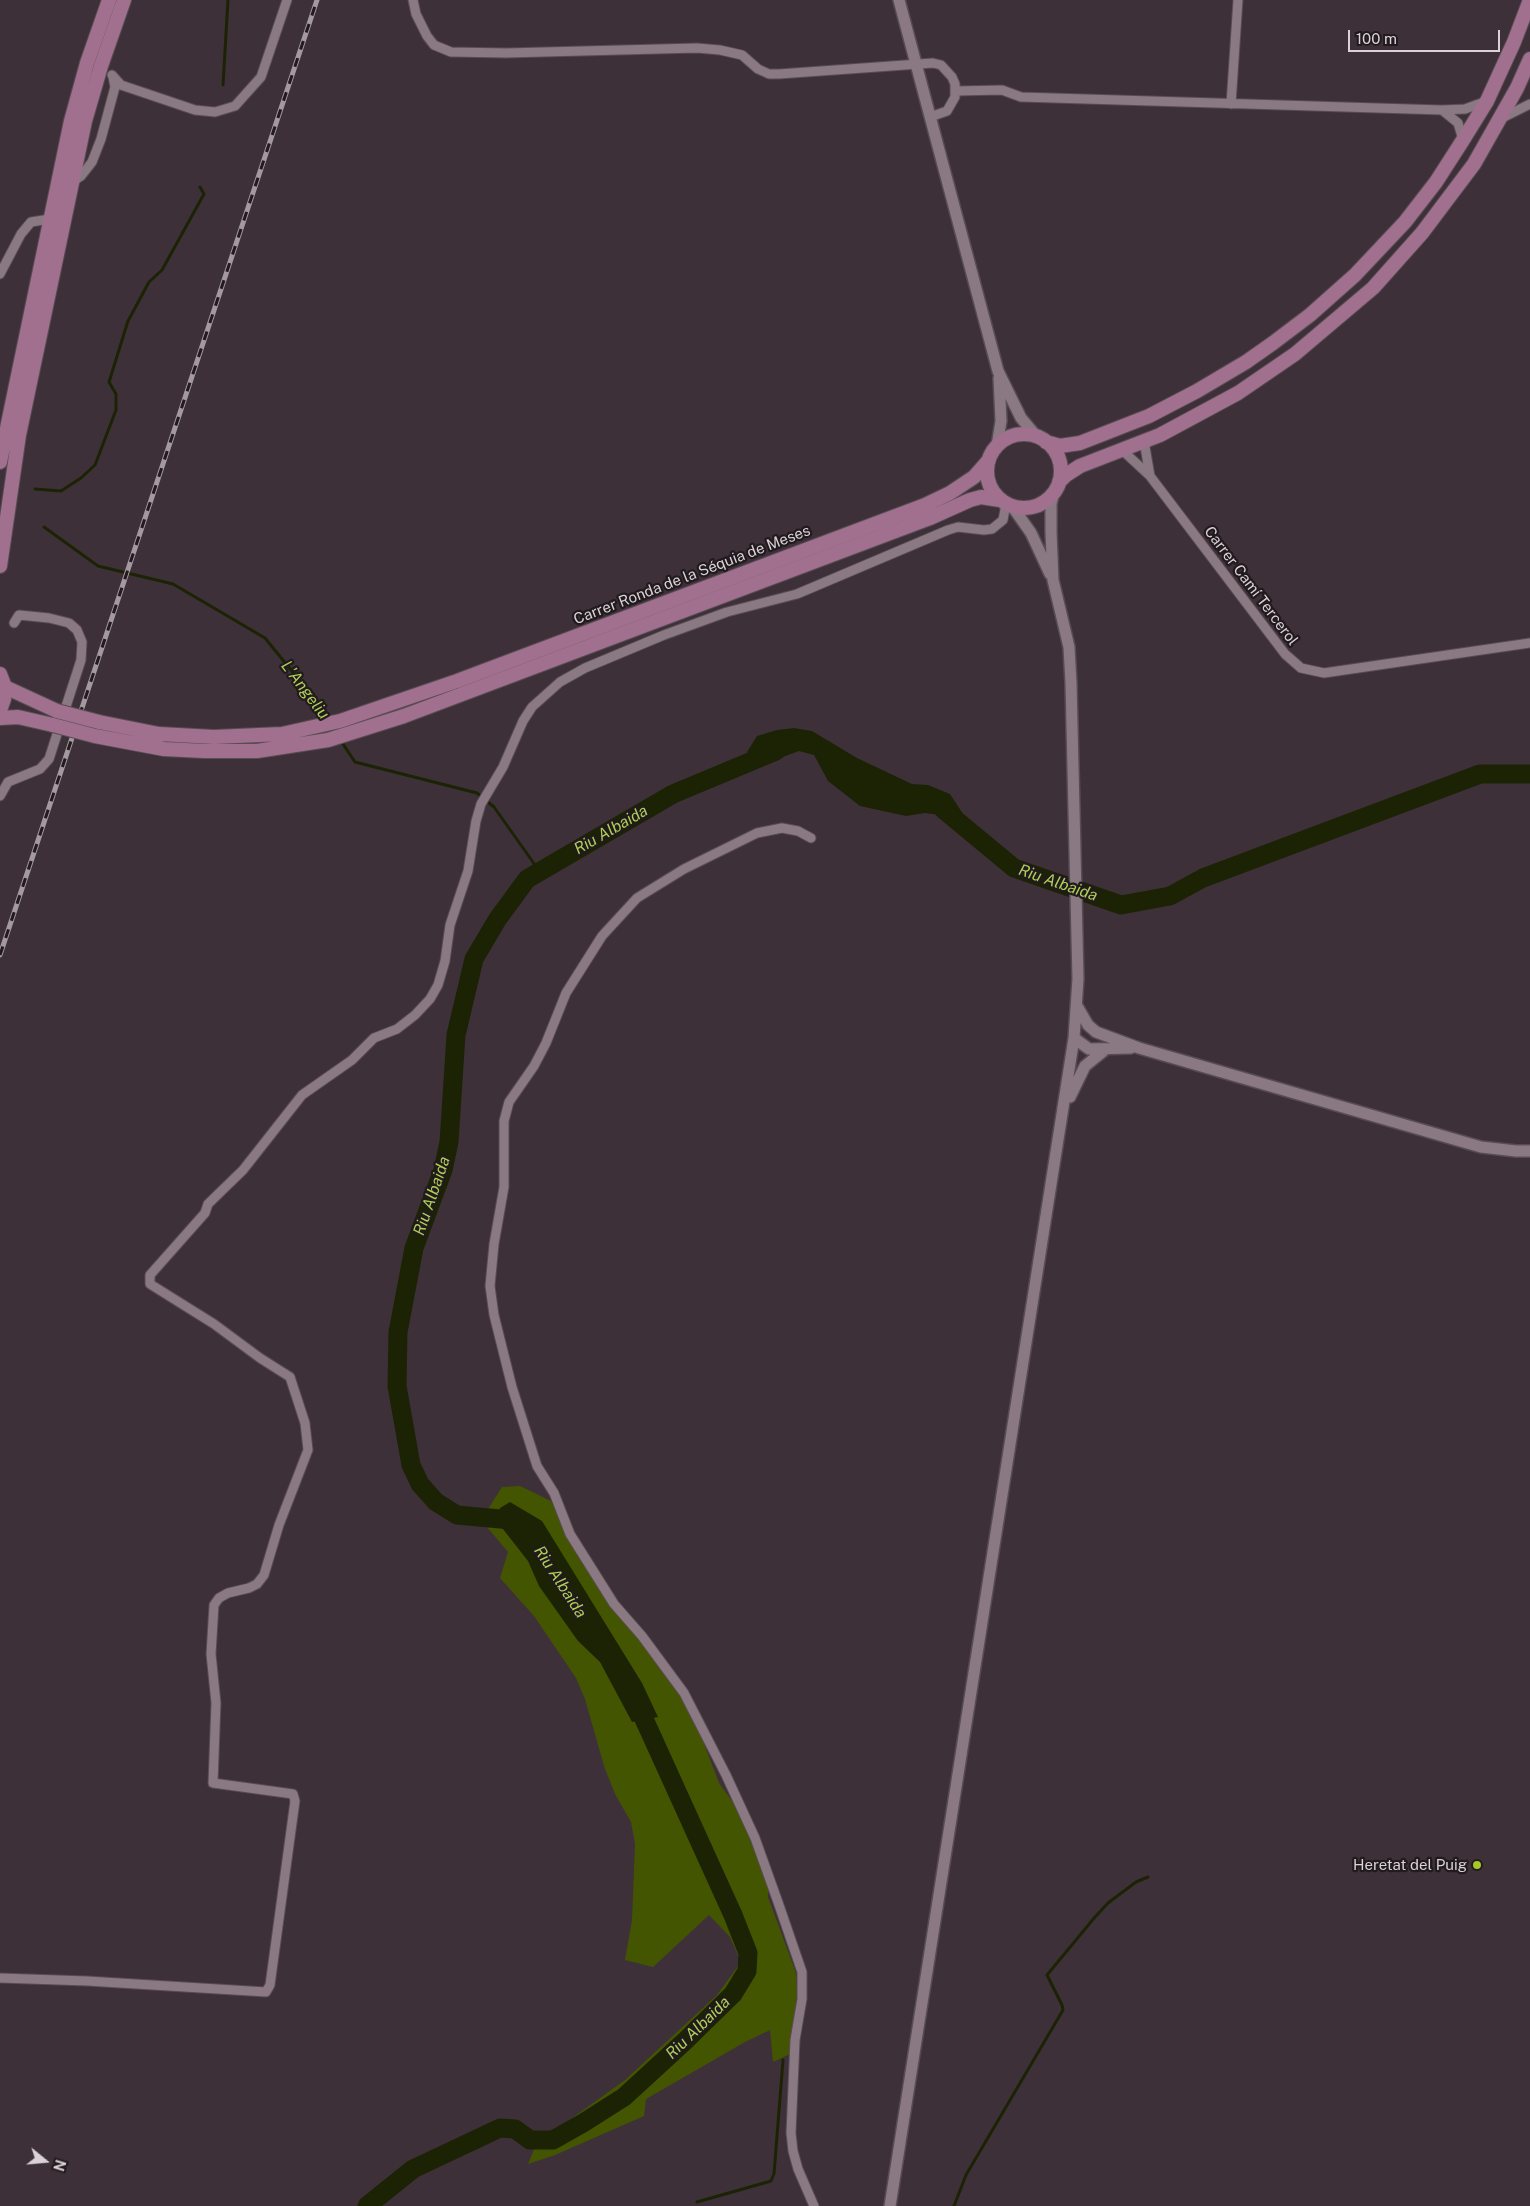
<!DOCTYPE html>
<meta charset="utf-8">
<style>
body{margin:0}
#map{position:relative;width:1530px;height:2206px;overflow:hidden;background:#3e3038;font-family:"Public Sans",sans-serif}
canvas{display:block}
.north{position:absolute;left:20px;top:2136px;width:50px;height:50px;-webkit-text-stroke:4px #211a1e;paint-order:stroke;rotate:107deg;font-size:14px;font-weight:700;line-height:20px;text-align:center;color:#dbd2d7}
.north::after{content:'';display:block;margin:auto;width:18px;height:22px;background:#dbd2d7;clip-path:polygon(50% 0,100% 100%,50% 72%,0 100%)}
.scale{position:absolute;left:1348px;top:30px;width:152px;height:22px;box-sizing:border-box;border:2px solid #dbd2d7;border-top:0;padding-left:6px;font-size:15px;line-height:18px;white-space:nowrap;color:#dbd2d7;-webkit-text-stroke:4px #211a1e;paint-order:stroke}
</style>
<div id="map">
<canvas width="1530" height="2206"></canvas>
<div class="north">N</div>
<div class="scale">100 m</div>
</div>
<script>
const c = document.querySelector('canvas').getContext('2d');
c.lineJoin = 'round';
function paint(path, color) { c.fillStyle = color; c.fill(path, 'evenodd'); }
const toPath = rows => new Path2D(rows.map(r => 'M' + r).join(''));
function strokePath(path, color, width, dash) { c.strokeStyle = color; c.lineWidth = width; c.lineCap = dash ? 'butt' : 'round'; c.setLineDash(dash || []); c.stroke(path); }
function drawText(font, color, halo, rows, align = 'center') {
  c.font = font + ' "Public Sans",sans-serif'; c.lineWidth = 4.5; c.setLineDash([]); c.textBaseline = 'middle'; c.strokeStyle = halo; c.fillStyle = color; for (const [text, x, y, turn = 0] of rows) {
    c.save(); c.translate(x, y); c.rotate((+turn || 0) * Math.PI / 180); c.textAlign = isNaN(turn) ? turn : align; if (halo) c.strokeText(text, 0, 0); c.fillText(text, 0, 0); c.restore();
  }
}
paint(toPath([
 [520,1486,551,1501,579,1558,603,1595,647,1650,683,1700,700,1733,719,1783,735,1805,760,1862,768,1887,768,1897,796,1973,797,1993,790,2054,773,2062,770,2030,745,2042,646,2099,644,2116,555,2155,528,2164,540,2135,557,2129,625,2080,717,1995,741,1962,730,1937,709,1915,653,1967,625,1960,632,1920,635,1844,631,1822,615,1794,604,1766,585,1699,576,1678,534,1616,500,1578,508,1552,481,1520,502,1487]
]), '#445502');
paint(toPath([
 [794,728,812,731,857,758,912,784,928,785,950,794,967,820,958,828,939,815,925,813,906,816,860,806,828,781,814,755,799,751,758,766,747,752,757,736,777,730],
 [510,1502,542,1521,642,1683,658,1717,632,1722,600,1662,578,1641,539,1586,528,1561,499,1524,500,1508]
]), '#1c2305');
strokePath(toPath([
 [223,85,228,0],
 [35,489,61,491,81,478,95,465,116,410,116,394,109,382,128,321,149,282,162,270,204,194,200,187],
 [44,527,98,566,173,584,265,638,317,702,329,721],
 [341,741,355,762,477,793,494,807,540,872],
 [697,2202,771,2181,774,2174,783,2060],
 [954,2206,966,2175,1063,2010,1062,2005,1047,1975,1095,1917,1108,1903,1136,1882,1148,1877]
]), '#1c2305', 3);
strokePath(toPath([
 [944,810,1014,868,1121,905,1170,896,1203,878,1480,774,1530,774],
 [521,1527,511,1520,457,1515,436,1502,420,1484,411,1465,397,1386,398,1332,414,1248,443,1170,449,1142,456,1035,474,959,497,920,527,879,673,794,776,751],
 [367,2206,413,2169,500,2128,515,2129,530,2140,553,2140,583,2123,624,2097,685,2041,733,1994,747,1971,748,1953,733,1915,634,1697]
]), '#1c2305', 19);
const minor = toPath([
 [413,0,416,14,427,36,434,45,451,52,506,53,697,48,720,50,742,55,758,69,769,74,779,74,933,63,941,65,952,77,955,84,955,97,947,111,930,117],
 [112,75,121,85,195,110,215,112,235,106,261,77,287,0],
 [956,91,1002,90,1021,97,1442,110],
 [1231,104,1238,0],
 [1502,118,1530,104],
 [1463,140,1458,123,1442,110,1465,109,1487,101],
 [72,182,81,176,92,162,101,139,115,87,113,77],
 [0,274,21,234,31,222,50,219],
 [1144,441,1150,476],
 [1122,450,1150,476,1285,654,1301,668,1324,673,1530,643],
 [0,796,8,782,40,769,49,759,81,660,82,642,77,630,69,623,49,618,19,615,14,623],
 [811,838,798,831,782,828,757,833,684,869,637,898,602,936,566,993,546,1043,534,1066,509,1102,504,1121,504,1187,494,1244,490,1286,494,1315,512,1387,537,1466,554,1493,570,1534,614,1604,642,1636,684,1693,726,1775,755,1838,779,1905,802,1972,802,1999,795,2040,791,2133,793,2151,798,2169,814,2206],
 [0,1978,87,1981,266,1992,270,1985,295,1801,293,1794,213,1783,216,1703,211,1654,214,1605,219,1598,228,1593,249,1588,257,1584,264,1575,279,1525,308,1450,305,1423,290,1377,260,1358,214,1324,150,1284,150,1275,205,1213,208,1204,243,1170,302,1095,352,1060,374,1038,397,1029,415,1015,430,999,438,985,445,961,450,925,468,871,476,821,481,804,503,767,523,721,532,707,560,682,585,668,664,635,727,612,797,594,948,530,958,527,984,530,992,529,1003,520,1006,504]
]);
const tertiary = toPath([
 [899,0,998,371,1021,418,1037,437],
 [997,446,1001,421,999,378],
 [1012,506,1031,533,1050,574],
 [1077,1006,1088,1025,1096,1032,1139,1048,1481,1147,1516,1151,1530,1151],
 [1074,1038,1089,1049,1131,1048],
 [1070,1097,1085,1066,1106,1049],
 [890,2206,1074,1038,1078,979,1071,683,1069,647,1053,580,1051,532,1051,504,1054,492]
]);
const secondary = toPath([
 '987 471a37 37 0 1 1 74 0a37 37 0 1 1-74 0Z',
 [1046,442,1060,446,1080,443,1149,416,1197,391,1246,362,1273,343,1310,315,1355,275,1405,222,1436,182,1463,140,1487,101,1514,42,1530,0],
 [0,462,71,121,87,63,109,0],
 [1059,482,1066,475,1080,466,1160,435,1238,393,1295,354,1373,288,1422,233,1474,164,1517,88,1530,59],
 [0,566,19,435,85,121,101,66,124,0],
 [0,674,5,687,4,699,0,710],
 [5,687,57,711],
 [0,718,18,717,53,725],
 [99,722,159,734,214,737,282,734,340,721,457,681,925,505,950,493,974,477,988,461],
 [95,736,164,749,204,751,257,751,328,740,404,716,930,518,970,500,981,497,1000,500]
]);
strokePath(minor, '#584c53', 11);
strokePath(tertiary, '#584c53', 14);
strokePath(secondary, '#584c53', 16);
strokePath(minor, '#8a7983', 9);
strokePath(tertiary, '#8a7983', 11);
strokePath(secondary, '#a0708e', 14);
const rail = toPath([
 [0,955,317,0]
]);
strokePath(rail, '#a4999f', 5);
strokePath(rail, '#211a1e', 3, [9]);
const secondaryBridge = toPath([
 [57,711,99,722],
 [53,725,95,736]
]);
strokePath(secondaryBridge, '#584c53', 16, []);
strokePath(secondaryBridge, '#a0708e', 14);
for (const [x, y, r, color] of [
 [1477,1865,5,"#a5c824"]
]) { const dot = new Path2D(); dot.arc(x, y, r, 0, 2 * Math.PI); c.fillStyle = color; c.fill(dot); strokePath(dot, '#211a1e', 2); }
drawText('15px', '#dbd2d7', '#211a1e', [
 ["Carrer Ronda de la Séquia de Meses",692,575,-21],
 ["Carrer Camí Tercerol",1251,586,53]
]);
drawText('15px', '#dbd2d7', '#211a1e', [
 ["Heretat del Puig",1467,1865]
], 'right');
drawText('italic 16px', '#afcf53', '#211a1e', [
 ["L'Angeliu",305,690,53],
 ["Riu Albaida",611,830,-30],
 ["Riu Albaida",1058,883,19],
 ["Riu Albaida",432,1196,-71],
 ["Riu Albaida",560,1582,57],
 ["Riu Albaida",698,2028,-44]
]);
</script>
